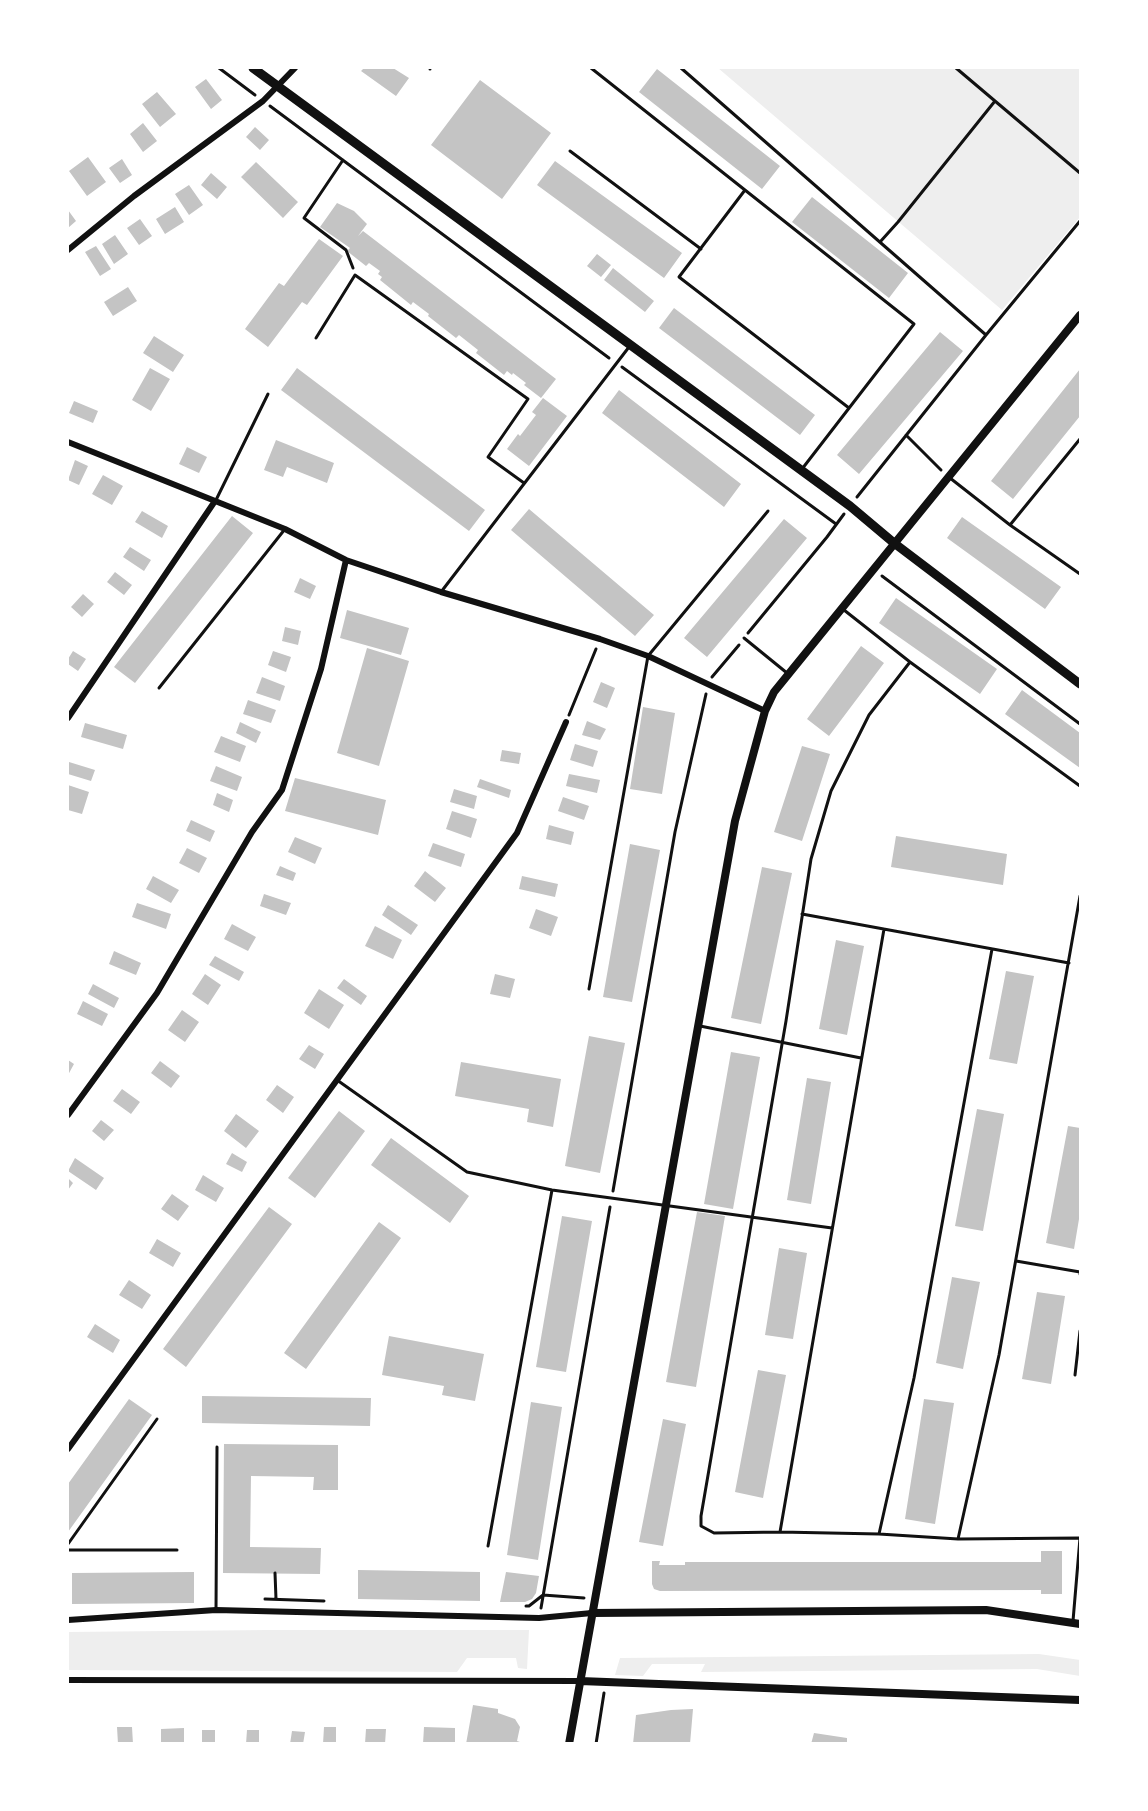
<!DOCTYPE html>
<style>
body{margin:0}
#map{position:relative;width:1148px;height:1811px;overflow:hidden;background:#fff;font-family:Lato,sans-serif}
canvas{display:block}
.frame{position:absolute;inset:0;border:69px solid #fff;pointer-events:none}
</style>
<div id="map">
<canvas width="1148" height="1811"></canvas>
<div class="frame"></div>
</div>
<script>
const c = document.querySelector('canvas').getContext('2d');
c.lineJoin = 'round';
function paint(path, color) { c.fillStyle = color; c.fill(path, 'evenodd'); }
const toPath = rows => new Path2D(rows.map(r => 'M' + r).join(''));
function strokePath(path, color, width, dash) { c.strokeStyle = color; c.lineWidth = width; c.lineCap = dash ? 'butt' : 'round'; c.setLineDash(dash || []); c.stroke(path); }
paint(toPath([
 [718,68,1080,68,1080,217,1002,310],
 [268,1630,529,1630,527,1669,518,1668,516,1658,467,1658,457,1672,68,1670,68,1632],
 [1039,1654,1080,1660,1080,1676,1037,1669,701,1672,705,1664,652,1664,643,1676,615,1675,620,1658]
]), '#eee');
paint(toPath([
 [364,68,393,68,409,78,396,96,361,71],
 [657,69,780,166,762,189,639,92],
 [206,79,222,100,211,109,195,87],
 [480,80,551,133,502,199,431,145],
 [157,92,176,114,160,127,142,104],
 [143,123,157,141,143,152,130,134],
 [255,127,269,140,260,150,246,137],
 [88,157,106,182,87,196,69,171],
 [122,159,132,175,120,183,109,168],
 [555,161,682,253,664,278,537,185],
 [256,162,298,202,283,218,241,177],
 [211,173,227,187,217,199,201,185],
 [189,185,203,205,189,215,175,194],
 [812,197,908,273,889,298,792,222],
 [337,203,354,211,367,224,358,236,363,231,556,379,541,398,524,385,526,383,513,373,512,375,507,371,504,375,476,353,478,350,459,335,456,338,428,316,429,314,413,302,411,305,380,280,382,277,378,274,380,271,369,263,366,266,347,251,350,248,320,227],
 [175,207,184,222,165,234,156,219],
 [68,210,76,221,68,228],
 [140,219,152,236,139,245,127,228],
 [115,235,128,254,114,264,102,244],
 [319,239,343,256,307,305,302,302,268,347,245,329,279,283,284,286],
 [96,246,111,269,100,276,85,252],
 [597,254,611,265,601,277,587,266],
 [613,268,654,301,645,312,604,280],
 [128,287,137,301,113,316,104,302],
 [674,308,815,415,800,435,659,328],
 [940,332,963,351,859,474,837,455],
 [154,336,184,355,173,372,143,353],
 [150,368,170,379,151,411,132,400],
 [297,368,485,510,469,531,281,390],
 [1080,369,1080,416,1013,499,991,481],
 [619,390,741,484,724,507,602,413],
 [543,398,567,416,529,466,507,449,518,434,520,436,536,415,532,412],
 [74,401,98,411,93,423,69,413],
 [276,440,334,463,327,483,287,467,283,477,264,470],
 [187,447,207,457,199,473,179,464],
 [75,460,88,466,79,485,68,480],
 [103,475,123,486,112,505,92,494],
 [529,509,654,615,635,636,511,530],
 [142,511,168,526,162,538,135,522],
 [232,516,253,533,135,683,114,667],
 [962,517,1061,587,1045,609,947,538],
 [784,519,807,538,707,657,684,638],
 [130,547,151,560,144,571,123,557],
 [115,572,132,585,124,595,107,582],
 [300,578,316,586,310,599,294,592],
 [83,594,94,604,82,617,71,607],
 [896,598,997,669,980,694,879,623],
 [347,610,409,628,401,655,340,638],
 [285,627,301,631,298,645,282,641],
 [861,646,884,663,829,736,807,719],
 [367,648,409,661,379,766,337,753],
 [73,651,86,659,78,671,68,664,68,659],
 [273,651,291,657,286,672,268,665],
 [262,677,285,686,280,701,256,693],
 [601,682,615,688,607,708,593,702],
 [1022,690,1080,733,1080,768,1005,714],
 [248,700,276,710,271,723,243,714],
 [643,707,675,713,662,794,630,789],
 [587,721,606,729,600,740,582,735],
 [240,722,261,732,256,743,236,733],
 [85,723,127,735,123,749,81,737],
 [221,736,246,746,240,762,214,752],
 [575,744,598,751,593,767,570,760],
 [802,746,830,754,802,841,774,832],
 [502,750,521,753,519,764,500,761],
 [69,762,95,770,91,781,68,774],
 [216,766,242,777,237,791,210,781],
 [569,774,600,780,597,793,566,786],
 [295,778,386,800,378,835,285,811],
 [480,779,511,790,509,798,477,787],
 [68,785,89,792,82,814,68,810],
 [454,789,477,796,474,809,450,802],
 [217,793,233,800,229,812,213,805],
 [563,797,589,806,584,820,558,811],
 [452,811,477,819,471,838,446,829],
 [191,820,215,831,210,842,186,831],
 [549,825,574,832,571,845,546,839],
 [896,836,1007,854,1003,885,891,867],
 [295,837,322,848,315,864,288,852],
 [433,843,465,854,461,867,428,856],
 [630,844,660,850,632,1002,603,997],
 [187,848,207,858,199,873,179,863],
 [280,866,296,873,293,881,276,875],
 [762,867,792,873,761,1024,731,1018],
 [425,871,446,888,435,902,414,886],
 [153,876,179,890,171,903,146,889],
 [522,876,558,884,555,897,519,889],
 [264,894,291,903,286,915,260,906],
 [137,903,171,914,166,929,132,917],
 [388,905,418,925,411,935,382,915],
 [536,909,558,917,551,936,529,928],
 [232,924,256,937,248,951,224,939],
 [375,926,402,940,393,959,365,946],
 [836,940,864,946,847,1035,819,1029],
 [114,951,141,963,136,975,109,964],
 [215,956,244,972,239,981,209,965],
 [1006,971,1034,976,1017,1064,989,1059],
 [205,974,221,985,208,1005,192,994],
 [495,974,515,979,510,998,490,994],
 [344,979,367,996,361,1005,337,988],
 [93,984,119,998,114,1008,88,994],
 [319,989,344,1005,329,1029,304,1013],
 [83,1001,108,1014,102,1026,77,1014],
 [182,1010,199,1022,185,1042,168,1030],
 [589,1036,625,1043,600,1173,565,1166],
 [309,1045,324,1054,315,1069,299,1059],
 [731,1052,760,1057,733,1209,704,1204],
 [68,1060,74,1064,68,1075],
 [160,1061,180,1076,171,1088,151,1073],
 [461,1062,561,1079,553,1127,527,1122,529,1109,455,1096],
 [807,1078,831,1082,811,1204,787,1200],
 [277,1085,294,1097,283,1113,266,1100],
 [122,1089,140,1102,131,1114,113,1101],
 [977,1109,1004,1114,983,1231,955,1226],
 [339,1111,365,1131,315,1198,288,1178],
 [236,1114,259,1131,246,1148,224,1131],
 [101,1120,114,1130,104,1141,92,1131],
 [1068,1126,1080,1128,1080,1213,1074,1249,1046,1243],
 [391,1138,469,1196,450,1223,371,1165],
 [232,1153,247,1162,242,1172,226,1164],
 [75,1158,104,1178,96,1190,68,1171],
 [203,1175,224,1188,216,1202,195,1190],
 [68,1178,73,1183,68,1190],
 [172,1194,189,1206,178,1221,161,1209],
 [269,1207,292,1224,186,1367,163,1349],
 [697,1212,725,1216,696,1387,666,1382],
 [562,1216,592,1221,566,1372,536,1367],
 [379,1222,401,1238,306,1369,284,1353],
 [157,1239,181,1253,173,1267,149,1253],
 [779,1248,807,1253,793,1339,765,1335],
 [952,1277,980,1282,963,1369,936,1363],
 [129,1280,151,1295,142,1309,119,1295],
 [1037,1292,1065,1296,1051,1384,1022,1379],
 [95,1324,120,1340,113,1353,87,1337],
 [389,1336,484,1354,475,1401,442,1395,444,1386,382,1375],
 [758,1370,786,1375,763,1498,735,1492],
 [202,1396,371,1398,370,1426,202,1423],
 [129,1399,152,1415,68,1532,68,1484],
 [924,1399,954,1403,935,1524,905,1519],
 [531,1402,562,1407,538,1560,507,1555],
 [663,1419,686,1424,663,1546,639,1542],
 [224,1444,338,1445,338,1490,313,1490,314,1477,251,1476,250,1547,321,1548,320,1574,223,1573],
 [1041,1551,1062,1551,1062,1594,1041,1594,1041,1590,660,1591,654,1589,652,1584,652,1561,660,1561,659,1565,685,1565,685,1562,1041,1562],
 [358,1570,480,1572,480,1601,358,1599],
 [194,1572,194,1603,72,1604,72,1573],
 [506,1572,539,1576,536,1593,532,1599,525,1602,500,1602],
 [473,1705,498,1709,498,1713,515,1719,520,1727,517,1741,526,1744,466,1744],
 [693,1709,690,1744,633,1744,636,1715,671,1710],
 [117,1727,132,1727,133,1744,118,1744],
 [324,1727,336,1727,336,1744,323,1744],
 [424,1727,455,1728,455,1744,423,1744],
 [184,1728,184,1744,161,1744,161,1729],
 [366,1729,386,1729,385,1744,365,1744],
 [202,1730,215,1730,215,1744,202,1744],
 [247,1730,259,1730,259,1744,246,1744],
 [292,1731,305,1732,303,1744,290,1744],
 [814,1733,847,1738,847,1744,811,1744]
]), '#c4c4c4');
strokePath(toPath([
 [219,68,255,95],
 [681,68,986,335],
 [956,68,1080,173],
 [270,106,609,358],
 [343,160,304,218,346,250,353,268],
 [880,242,898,222,995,101],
 [622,367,836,524],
 [906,435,941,470],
 [857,497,986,335,1080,221],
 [882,576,1080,724],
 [748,633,827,537,844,514],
 [712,677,739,645],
 [569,715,596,649],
 [613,1191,675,832,706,694],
 [275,1573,276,1599],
 [265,1599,324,1601],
 [526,1606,529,1606,543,1595,584,1598],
 [541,1608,610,1207],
 [596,1744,604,1693]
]), '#111', 3);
strokePath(toPath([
 [591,68,914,324,802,469],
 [430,69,430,68],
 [570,151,701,249],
 [745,190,679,277,849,408],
 [316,338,355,275,528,399,488,457,524,483],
 [950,478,1010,525,1080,574],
 [216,500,268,394],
 [1010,525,1080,439],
 [441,592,629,347],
 [844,610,910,662,1080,786],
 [744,638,787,673],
 [159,688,285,529],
 [802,914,1069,963],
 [589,989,648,656,768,511],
 [700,1026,861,1058],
 [337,1080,467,1172,552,1190,832,1228],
 [1016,1261,1080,1272,1080,1274],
 [1075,1375,1080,1331],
 [780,1532,884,929],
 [879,1534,780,1532,714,1533,701,1526,701,1516,786,1021,811,859,831,791,869,715,910,662],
 [958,1539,879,1534,914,1378,992,949],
 [68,1544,157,1419],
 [488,1546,552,1190],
 [68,1550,177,1550],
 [216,1610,217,1447],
 [1073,1621,1080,1538,958,1539,999,1355,1080,896]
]), '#111', 3);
strokePath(toPath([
 [68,250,134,196,263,101,295,68],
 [68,442,285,529,346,560,441,592,600,639,648,656,765,711],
 [68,718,215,501],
 [68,1115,157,993,252,832,282,790,321,669,346,560],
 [68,1449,517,833,566,722],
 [68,1620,216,1610,539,1618,592,1613],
 [68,1680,580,1681]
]), '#111', 6);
strokePath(toPath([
 [592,1613,986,1610,1080,1624],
 [580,1681,1080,1700],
 [569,1744,735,821,765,711,774,692,1080,315]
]), '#111', 8);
strokePath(toPath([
 [253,68,850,506,894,543,1080,684]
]), '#111', 9);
</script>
